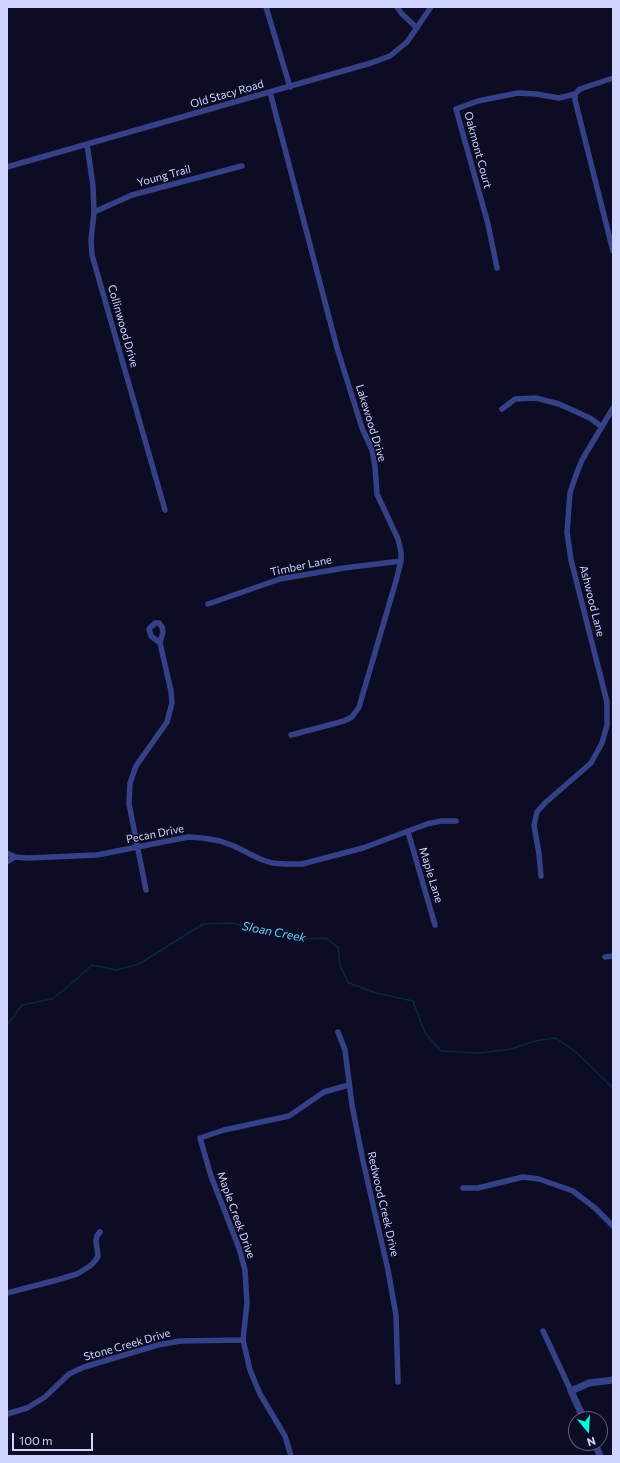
<!DOCTYPE html>
<style>
body{margin:0}
#map{position:relative;width:620px;height:1463px;overflow:hidden;background:#0c0d24;font-family:Commissioner,sans-serif}
canvas{display:block}
.frame{position:absolute;inset:0;border:8px solid #cfd3ff;pointer-events:none}
.north{position:absolute;left:568px;top:1411px;width:40px;height:40px;box-sizing:border-box;background:#0c0d24;border:1px solid #5a5c7c;border-radius:50%;rotate:162deg;font-size:11px;font-weight:700;line-height:16px;text-align:center;color:#cfd3ff}
.north::after{content:'';display:block;margin:auto;width:14px;height:18px;background:#00fadf;clip-path:polygon(50% 0,100% 100%,50% 72%,0 100%)}
.scale{position:absolute;left:12px;top:1433px;width:81px;height:18px;box-sizing:border-box;border:2px solid #cfd3ff;border-top:0;padding-left:5px;font-size:12px;line-height:14px;white-space:nowrap;color:#cfd3ff;-webkit-text-stroke:3px #0c0d24;paint-order:stroke}
</style>
<div id="map">
<canvas width="620" height="1463"></canvas>
<div class="frame"></div>
<div class="north">N</div>
<div class="scale">100 m</div>
</div>
<script>
const c = document.querySelector('canvas').getContext('2d');
c.lineJoin = 'round';
const toPath = rows => new Path2D(rows.map(r => 'M' + r).join(''));
function strokePath(path, color, width, dash) { c.strokeStyle = color; c.lineWidth = width; c.lineCap = dash ? 'butt' : 'round'; c.setLineDash(dash || []); c.stroke(path); }
function drawText(font, color, halo, rows, align = 'center') {
  c.font = font + ' Commissioner,sans-serif'; c.lineWidth = 3; c.setLineDash([]); c.textBaseline = 'middle'; c.strokeStyle = halo; c.fillStyle = color; for (const [text, x, y, turn = 0] of rows) {
    c.save(); c.translate(x, y); c.rotate((+turn || 0) * Math.PI / 180); c.textAlign = isNaN(turn) ? turn : align; if (halo) c.strokeText(text, 0, 0); c.fillText(text, 0, 0); c.restore();
  }
}
strokePath(toPath([
 [7,1025,22,1005,52,999,70,985,92,965,116,970,139,964,203,924,231,923,270,931,304,939,326,938,338,947,340,966,349,983,376,993,413,1001,425,1033,441,1051,478,1053,511,1049,535,1041,556,1038,577,1053,613,1088]
]), '#062943', 1.5);
strokePath(toPath([
 [266,7,290,87],
 [397,7,402,14,417,28],
 [613,78,580,89,575,94,575,100,613,251],
 [270,92,337,348,362,428,372,450,375,467,377,494,398,539,401,552,401,561,396,581,359,707,352,717,344,721,291,735],
 [87,144,93,186,94,212,91,240,92,255,165,510],
 [7,167,371,63,390,56,407,42,431,7],
 [94,212,132,195,242,166],
 [497,268,488,224,456,109,478,101,518,93,536,94,559,98,575,94],
 [502,409,515,399,536,398,559,404,590,418,602,427],
 [208,604,280,579,344,568,401,561],
 [408,832,435,925],
 [7,853,15,857,28,858,97,855,188,837,203,838,220,841,234,846,260,859,272,863,284,864,302,864,363,848,427,824,441,821,456,821],
 [7,862,15,857],
 [541,876,539,854,534,825,537,812,545,803,591,763,602,743,607,725,607,702,571,560,567,532,570,493,576,475,582,460,613,408],
 [146,890,129,804,130,783,136,766,167,722,172,703,171,691,160,643,163,632,162,627,159,623,155,623,149,629,151,636,160,643],
 [605,957,613,956],
 [338,1032,345,1050,352,1105,363,1161,388,1270,396,1315,398,1382],
 [463,1188,478,1188,523,1177,539,1179,573,1191,595,1208,613,1226],
 [7,1293,57,1280,77,1274,90,1266,95,1261,98,1256,96,1241,97,1236,100,1232],
 [543,1331,571,1391],
 [7,1414,27,1408,45,1397,69,1374,84,1367,158,1345,180,1341,243,1340],
 [291,1456,285,1436,260,1394,250,1370,243,1340,247,1303,245,1270,239,1248,211,1176,200,1138,224,1130,289,1116,324,1092,349,1085]
]), '#344186', 5.5);
strokePath(toPath([
 [584,1419,571,1391,589,1383,613,1380],
 [595,1443,600,1456]
]), '#344186', 7);
drawText('11px', '#cfd3ff', '#0c0d24', [
 ["Old Stacy Road",227,94,-16],
 ["Oakmont Court",478,150,75],
 ["Young Trail",164,176,-15],
 ["Collinwood Drive",123,326,74],
 ["Lakewood Drive",371,423,73],
 ["Timber Lane",301,566,-12],
 ["Ashwood Lane",592,601,76],
 ["Pecan Drive",155,834,-11],
 ["Maple Lane",431,875,73],
 ["Redwood Creek Drive",383,1204,77],
 ["Maple Creek Drive",236,1215,70],
 ["Stone Creek Drive",127,1345,-16]
]);
drawText('italic 12px', '#5dd5ff', '#0c0d24', [
 ["Sloan Creek",274,932,11]
]);
</script>
